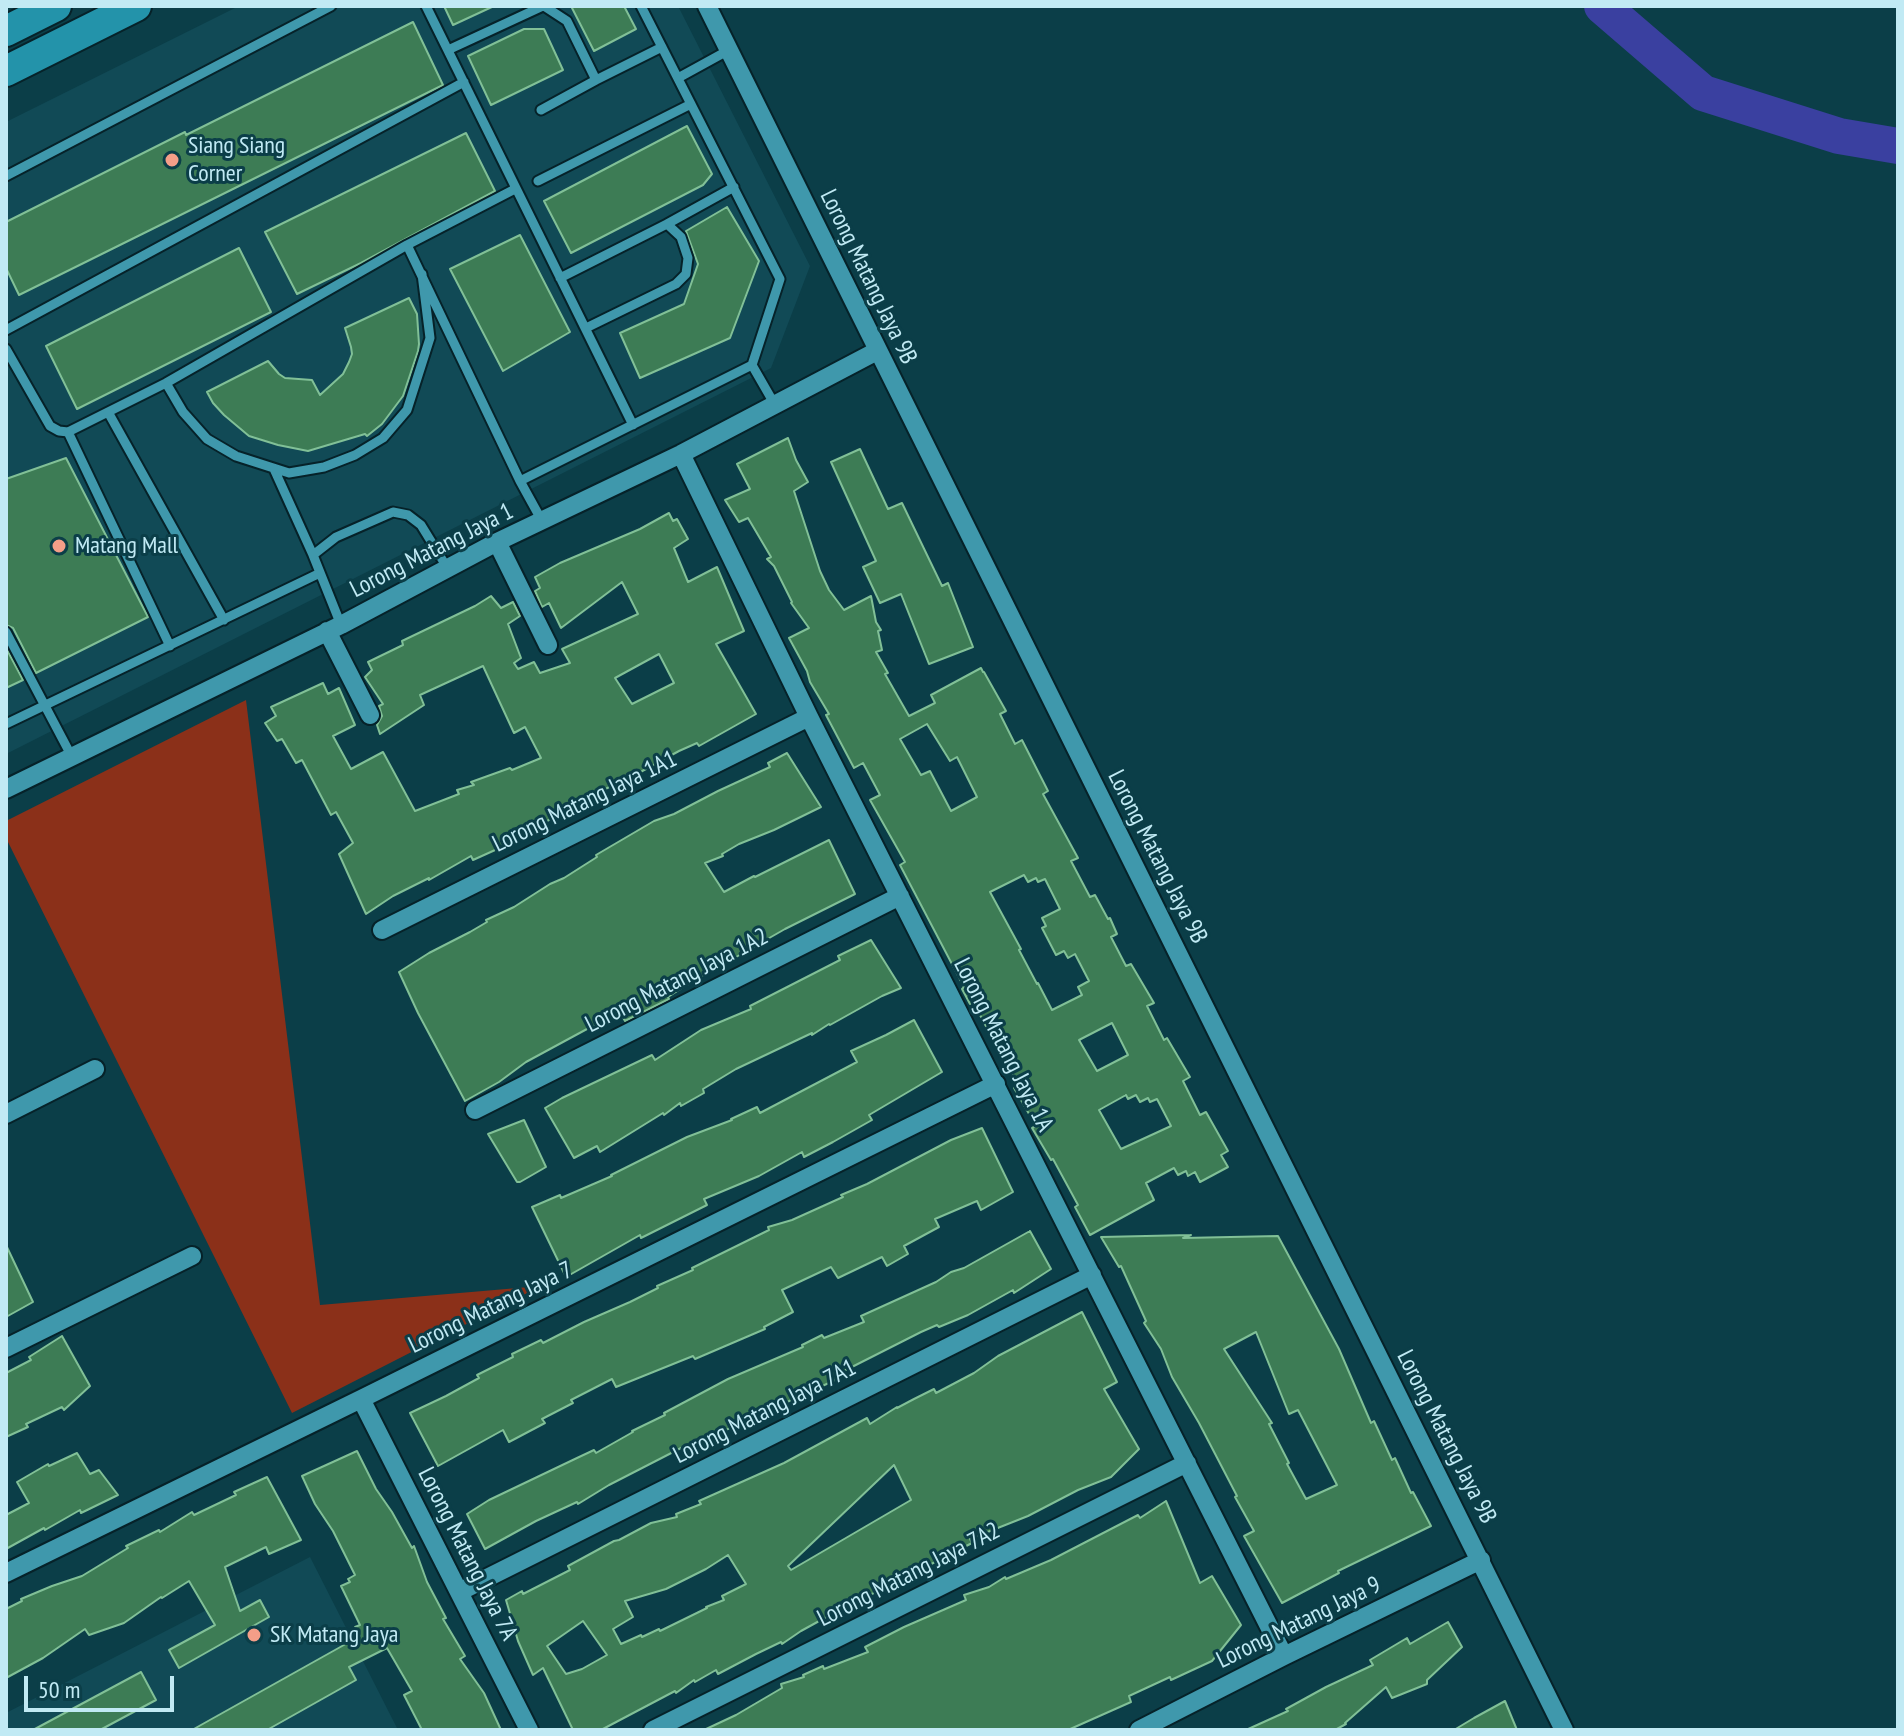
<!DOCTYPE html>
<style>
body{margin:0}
#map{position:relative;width:1904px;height:1736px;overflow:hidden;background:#0b3e48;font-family:"PT Sans Narrow",sans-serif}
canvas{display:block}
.frame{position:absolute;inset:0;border:8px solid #c1eaf4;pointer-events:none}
.scale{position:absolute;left:24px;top:1676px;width:150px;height:36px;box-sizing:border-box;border:4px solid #c1eaf4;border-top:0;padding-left:10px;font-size:24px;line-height:28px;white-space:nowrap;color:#c1eaf4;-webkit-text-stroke:6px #0b3e48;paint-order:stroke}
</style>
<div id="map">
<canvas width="1904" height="1736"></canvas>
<div class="frame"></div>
<div class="scale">50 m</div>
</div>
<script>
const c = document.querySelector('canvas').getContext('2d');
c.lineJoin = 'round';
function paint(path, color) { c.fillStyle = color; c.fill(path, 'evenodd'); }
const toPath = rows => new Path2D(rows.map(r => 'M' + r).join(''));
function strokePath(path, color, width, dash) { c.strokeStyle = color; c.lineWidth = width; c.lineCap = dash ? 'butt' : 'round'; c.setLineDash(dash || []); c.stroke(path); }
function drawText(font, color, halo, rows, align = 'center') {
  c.font = font + ' "PT Sans Narrow",sans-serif'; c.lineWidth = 6; c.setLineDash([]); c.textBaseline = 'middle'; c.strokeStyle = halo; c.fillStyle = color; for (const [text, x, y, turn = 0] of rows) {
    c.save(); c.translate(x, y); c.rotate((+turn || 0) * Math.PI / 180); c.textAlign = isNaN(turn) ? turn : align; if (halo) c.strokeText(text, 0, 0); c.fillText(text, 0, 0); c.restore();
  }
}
paint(toPath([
 [239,6,678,6,810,266,771,368,6,754,6,122],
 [310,1557,398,1730,6,1730,6,1713]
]), '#114a56');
paint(toPath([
 [246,700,320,1305,541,1286,292,1413,6,838,6,821]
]), '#8b3019');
strokePath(toPath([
 [1602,6,1703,93,1839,136,1898,146]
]), '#3a40a0', 36);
const building = toPath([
 [444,6,494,6,453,25,444,6],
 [571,6,624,6,636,29,594,51,571,6],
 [413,22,443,85,19,295,6,268,6,222,185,132,186,135,413,22],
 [524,29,544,29,563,70,491,105,468,56,524,29],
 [687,126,712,174,703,185,571,253,544,201,687,126],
 [466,133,495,191,361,263,297,294,265,232,466,133],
 [727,207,759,261,730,338,640,378,620,333,684,304,698,264,686,231,727,207],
 [520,235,570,332,503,371,450,269,520,235],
 [239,248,271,312,77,409,46,346,239,248],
 [409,298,417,314,419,344,418,351,403,396,382,424,367,436,365,434,308,451,278,445,249,436,224,415,213,403,207,392,268,361,279,374,285,378,312,380,320,395,343,374,349,362,352,354,351,347,345,328,409,298],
 [788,438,796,460,808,482,794,491,820,571,829,590,844,610,871,596,876,622,881,630,878,631,882,650,876,652,888,673,885,674,909,716,935,703,931,695,981,668,983,672,984,672,1006,711,1000,714,1015,744,1022,740,1048,791,1043,794,1078,858,1071,861,1090,897,1095,895,1108,919,1110,918,1117,934,1111,937,1126,966,1131,964,1154,1003,1147,1006,1164,1040,1167,1038,1190,1077,1183,1081,1200,1115,1206,1112,1228,1151,1221,1155,1228,1167,1200,1182,1195,1172,1188,1176,1186,1171,1178,1175,1174,1168,1146,1183,1154,1200,1090,1235,1075,1207,1078,1205,1053,1159,1051,1160,1032,1128,1036,1126,1014,1088,1018,1086,973,1002,970,1004,962,989,964,987,900,865,905,862,870,800,880,795,863,763,854,768,826,715,829,714,810,682,807,671,789,638,809,628,791,603,792,602,774,566,767,559,771,557,748,518,739,522,725,500,750,489,737,464,788,438],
 [927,724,950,761,957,757,977,797,951,811,930,771,921,775,900,739,927,724],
 [1024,875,1028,882,1036,878,1038,882,1045,879,1060,909,1042,918,1046,926,1042,928,1056,955,1064,951,1068,958,1075,954,1089,981,1078,987,1082,995,1052,1010,1038,983,1037,984,1019,950,1021,949,990,892,1024,875],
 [1112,1023,1128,1055,1097,1071,1079,1040,1112,1023],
 [1126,1095,1128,1099,1136,1095,1140,1102,1148,1098,1150,1102,1157,1099,1171,1126,1121,1149,1099,1110,1126,1095],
 [860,449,888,509,902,503,942,586,948,583,973,647,929,664,901,594,880,603,863,567,876,561,831,462,860,449],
 [66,458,148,617,36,673,13,628,6,625,6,479,66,458],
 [669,513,673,521,677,519,688,539,674,548,688,582,717,567,744,631,716,644,756,714,699,746,697,743,679,751,635,775,601,791,600,790,564,810,565,812,503,843,504,846,473,860,471,856,429,880,429,878,393,896,366,914,339,854,353,843,336,812,331,815,302,760,296,763,282,739,277,741,265,723,276,716,271,707,323,683,328,694,339,688,355,725,333,736,351,769,383,752,415,811,459,794,457,790,474,785,471,782,510,768,512,770,541,758,525,727,514,733,483,666,420,695,424,705,380,734,377,725,382,716,379,706,383,704,365,677,372,670,368,662,403,645,402,641,475,606,491,596,501,608,513,602,520,616,508,624,521,658,514,663,518,669,534,662,540,673,570,663,562,649,638,614,622,582,561,628,549,603,542,607,535,591,540,588,535,577,560,563,640,529,669,513],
 [659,654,674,683,632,704,615,678,659,654],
 [6,648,23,680,6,688,6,648],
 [787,753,821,807,774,830,739,844,722,854,723,856,705,863,724,892,754,876,755,877,829,840,855,894,785,929,682,988,668,997,669,999,625,1021,621,1014,587,1029,526,1062,499,1082,465,1101,418,1013,399,972,429,953,470,932,487,922,486,920,514,907,550,884,564,878,597,857,596,855,654,821,674,814,718,791,770,767,768,763,787,753],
 [871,940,901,988,882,996,830,1025,829,1024,812,1035,812,1033,736,1069,703,1089,704,1093,681,1106,680,1103,664,1115,663,1113,600,1152,597,1146,574,1158,545,1108,562,1098,652,1055,655,1060,701,1030,751,1009,750,1006,840,960,838,956,871,940],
 [914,1020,942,1072,869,1115,872,1120,833,1142,804,1157,802,1152,759,1176,704,1199,707,1205,641,1238,640,1235,566,1277,532,1207,560,1195,561,1198,612,1176,611,1175,687,1137,732,1120,731,1119,757,1107,760,1113,857,1062,851,1051,886,1035,914,1020],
 [524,1120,546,1167,520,1182,517,1182,488,1134,524,1120],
 [982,1128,1013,1192,981,1210,977,1201,935,1219,939,1227,904,1246,908,1254,887,1266,882,1257,838,1278,831,1267,782,1290,793,1312,764,1327,765,1329,695,1359,693,1356,616,1387,612,1379,571,1400,573,1403,542,1419,545,1423,509,1442,503,1430,438,1466,410,1413,446,1396,479,1378,477,1375,513,1357,512,1354,541,1340,543,1343,584,1322,630,1302,658,1288,657,1286,693,1270,692,1268,769,1230,768,1227,792,1220,843,1197,841,1195,867,1184,951,1140,982,1128],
 [1030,1231,1051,1269,1014,1293,1013,1290,968,1315,939,1327,937,1325,921,1332,840,1373,842,1377,706,1439,707,1441,684,1450,683,1447,609,1485,578,1504,577,1502,536,1521,485,1549,467,1514,489,1500,577,1458,594,1450,596,1453,633,1432,632,1431,665,1415,664,1413,728,1379,803,1347,802,1345,822,1335,824,1338,864,1322,861,1316,936,1282,951,1272,964,1268,1030,1231],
 [1191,1235,1183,1238,1278,1236,1339,1349,1371,1423,1374,1421,1392,1460,1395,1458,1411,1493,1413,1492,1431,1526,1338,1571,1339,1573,1282,1603,1244,1536,1254,1531,1235,1497,1237,1496,1199,1423,1172,1377,1161,1349,1144,1323,1146,1321,1121,1266,1119,1267,1101,1237,1191,1235],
 [1256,1332,1289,1414,1298,1410,1337,1485,1306,1499,1287,1464,1289,1463,1269,1424,1272,1423,1224,1349,1256,1332],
 [6,1245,33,1302,6,1317,6,1245],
 [1082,1312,1117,1382,1104,1389,1139,1449,1111,1477,1078,1490,1028,1516,970,1539,972,1543,910,1575,898,1584,861,1598,801,1631,782,1644,781,1642,756,1654,718,1674,716,1670,695,1682,694,1680,676,1693,675,1691,601,1730,573,1730,543,1668,533,1675,518,1641,506,1600,522,1591,523,1594,570,1570,568,1566,614,1541,619,1540,651,1523,677,1517,676,1514,701,1504,699,1501,784,1463,867,1418,870,1424,897,1407,897,1408,914,1399,934,1389,936,1393,974,1373,998,1356,1082,1312],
 [894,1465,911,1500,791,1570,788,1566,894,1465],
 [728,1555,746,1584,722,1596,724,1600,706,1607,707,1608,660,1631,659,1629,642,1637,641,1635,621,1644,613,1629,633,1617,625,1601,666,1589,706,1569,728,1555],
 [583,1621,607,1655,582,1669,566,1674,547,1646,583,1621],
 [62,1336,90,1386,64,1410,62,1407,26,1424,28,1427,6,1437,6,1373,31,1360,29,1357,62,1336],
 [357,1451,376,1489,392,1512,412,1548,414,1546,427,1582,446,1618,443,1619,465,1656,460,1659,484,1693,501,1730,422,1730,404,1695,412,1691,387,1648,349,1667,356,1680,267,1730,192,1730,360,1636,355,1627,360,1625,341,1586,350,1582,348,1579,355,1575,333,1531,315,1504,302,1476,357,1451],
 [77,1453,90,1474,99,1470,118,1495,81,1513,80,1510,45,1530,44,1528,6,1549,6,1515,29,1503,17,1482,48,1464,49,1466,77,1453],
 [267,1477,301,1540,269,1554,266,1547,225,1567,240,1611,260,1600,269,1617,179,1668,169,1650,215,1625,189,1581,162,1598,161,1597,124,1623,89,1635,85,1629,43,1658,6,1678,6,1609,22,1601,21,1599,52,1586,82,1576,128,1548,126,1546,159,1530,160,1532,192,1512,194,1515,236,1495,234,1492,267,1477],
 [1166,1501,1200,1583,1212,1576,1241,1625,1212,1661,1171,1680,1170,1677,1129,1696,1131,1702,1068,1730,704,1730,736,1715,782,1688,781,1684,804,1677,803,1675,823,1666,824,1669,868,1652,865,1647,904,1627,966,1600,964,1595,989,1587,1005,1577,1006,1579,1051,1560,1138,1515,1140,1518,1166,1501],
 [1448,1622,1462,1647,1427,1680,1427,1684,1392,1698,1386,1687,1345,1723,1346,1724,1335,1730,1246,1730,1288,1711,1286,1709,1326,1687,1373,1665,1370,1660,1407,1638,1410,1644,1448,1622],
 [141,1672,156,1700,100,1730,33,1730,141,1672],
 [1505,1701,1517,1730,1454,1730,1474,1718,1505,1701]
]);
paint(building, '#3d7c55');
strokePath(building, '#81c097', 2);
const service = toPath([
 [426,6,633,425],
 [448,50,543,6],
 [678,78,729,50],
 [596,80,662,47],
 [541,110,596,80,567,21,544,6],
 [6,176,331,6],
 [538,181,691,104],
 [667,224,734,187],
 [407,245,520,481,542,521],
 [560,278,667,224,681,237,688,258,686,274,676,284,586,328],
 [6,330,464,82],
 [6,349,50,426,59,431,68,432,166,383,407,245,515,189],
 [752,365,775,405],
 [166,383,183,412,207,439,236,456,289,473,324,467,355,455,383,438,407,410,430,338,422,274],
 [108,412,224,620],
 [68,432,170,646],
 [274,469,313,555],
 [520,481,752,365,780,279,641,6],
 [341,625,313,555,336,537,393,512,408,515,421,525,448,569],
 [6,632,72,757],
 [6,724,320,573]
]);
const minor = toPath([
 [707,6,1564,1730],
 [681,454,809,717,1284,1656],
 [497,542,548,645],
 [327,631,370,715],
 [6,789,341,625,497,542,681,454,877,351],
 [382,930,809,717],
 [475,1110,900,896],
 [6,1114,95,1069],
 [6,1348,192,1256],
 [361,1399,529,1730],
 [6,1573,361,1399,996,1084],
 [459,1592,1092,1275],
 [653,1730,1187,1463],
 [1139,1730,1284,1656,1481,1560]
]);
const primary = toPath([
 [6,31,56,6],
 [6,71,136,6]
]);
strokePath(service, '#062229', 13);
strokePath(minor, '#062229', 22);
strokePath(primary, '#062229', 34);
strokePath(service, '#3f98ac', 9);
strokePath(minor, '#3f98ac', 18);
strokePath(primary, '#2393aa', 30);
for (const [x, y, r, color] of [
 [172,160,8,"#f49e88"],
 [59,546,8,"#f49e88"],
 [254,1635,8,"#f49e88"]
]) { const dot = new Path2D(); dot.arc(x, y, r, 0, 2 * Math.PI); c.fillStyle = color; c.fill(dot); strokePath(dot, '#0b3e48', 3); }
drawText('24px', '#c1eaf4', '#0b3e48', [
 ["Siang Siang",188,146],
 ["Corner",188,174],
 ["Matang Mall",75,546],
 ["SK Matang Jaya",270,1635]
], 'left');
drawText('24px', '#c1eaf4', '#0b3e48', [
 ["Lorong Matang Jaya 9B",868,277,64],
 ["Lorong Matang Jaya 1",432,551,-27],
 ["Lorong Matang Jaya 1A1",585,802,-26],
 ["Lorong Matang Jaya 9B",1157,857,63],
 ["Lorong Matang Jaya 1A2",677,981,-27],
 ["Lorong Matang Jaya 1A",1003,1045,63],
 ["Lorong Matang Jaya 7",491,1308,-26],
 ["Lorong Matang Jaya 7A1",765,1412,-27],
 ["Lorong Matang Jaya 9B",1446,1437,63],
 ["Lorong Matang Jaya 7A",467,1554,63],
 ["Lorong Matang Jaya 7A2",909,1575,-27],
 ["Lorong Matang Jaya 9",1299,1623,-26]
]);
</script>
